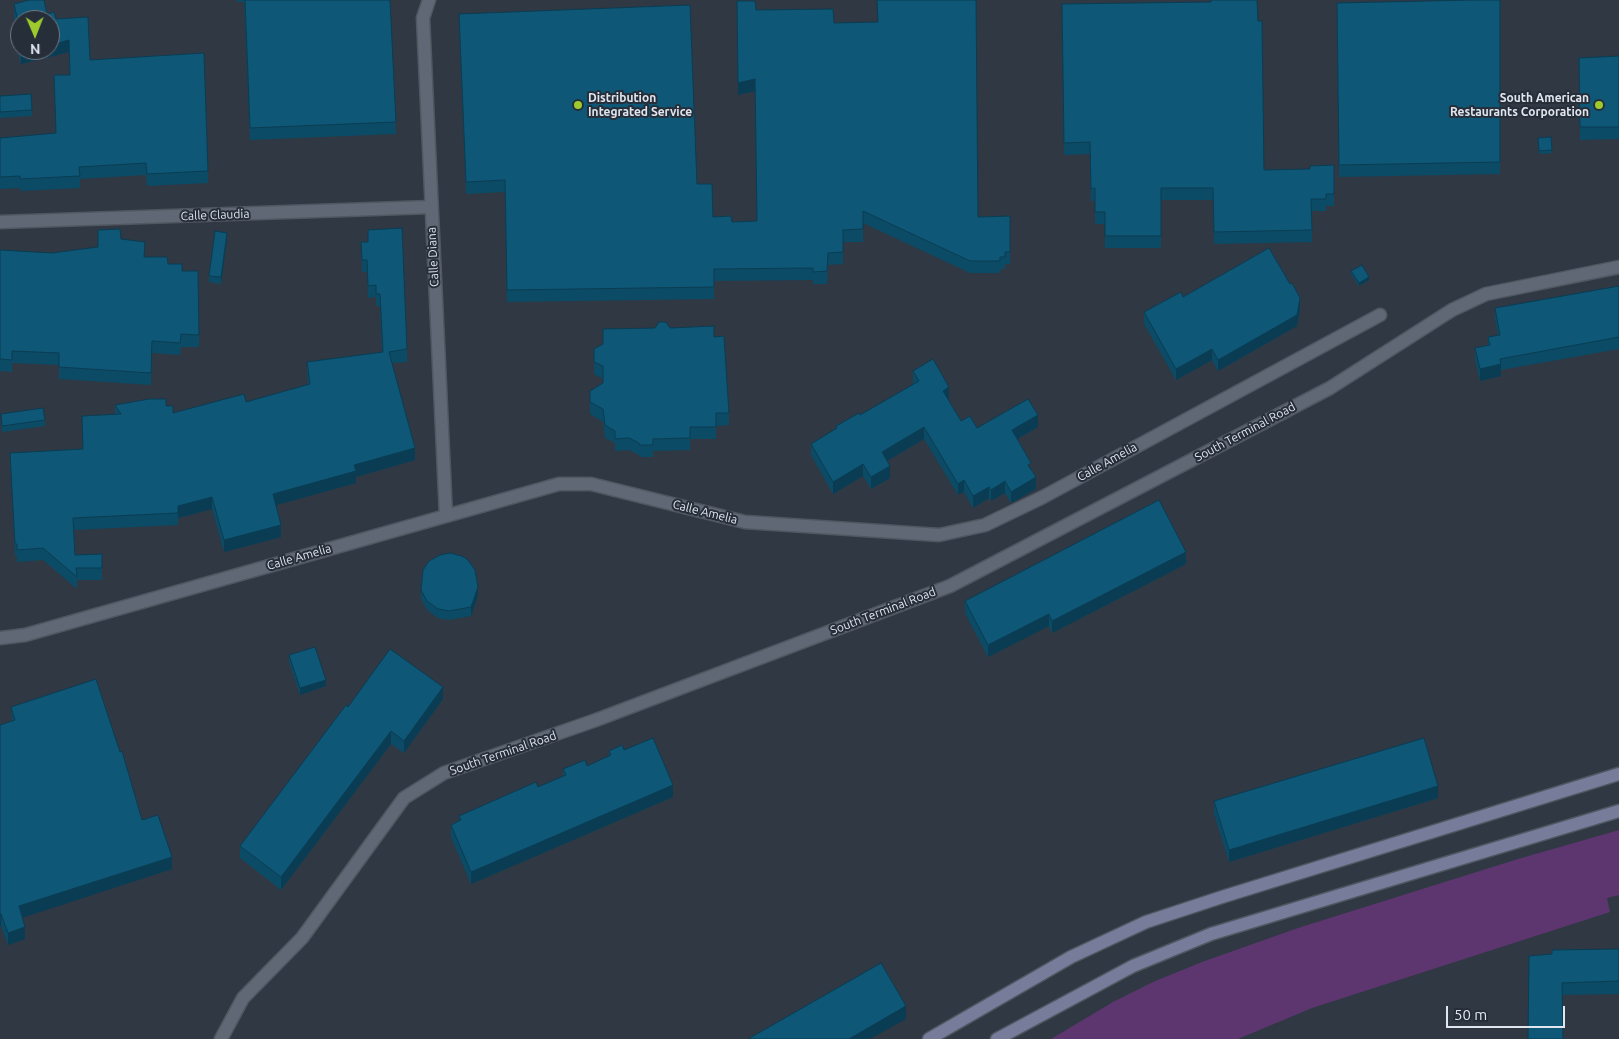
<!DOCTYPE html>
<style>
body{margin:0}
#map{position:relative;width:1619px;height:1039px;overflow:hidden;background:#303844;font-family:Ubuntu,sans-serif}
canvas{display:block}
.north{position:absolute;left:10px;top:10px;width:50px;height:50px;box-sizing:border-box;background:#262e3a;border:1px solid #717882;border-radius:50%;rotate:179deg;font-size:14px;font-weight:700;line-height:20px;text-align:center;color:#e1e6ee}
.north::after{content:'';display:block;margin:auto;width:18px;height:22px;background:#9eca2e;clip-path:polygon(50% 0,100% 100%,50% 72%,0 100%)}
.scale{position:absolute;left:1446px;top:1006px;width:119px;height:22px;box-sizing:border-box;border:2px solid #e1e6ee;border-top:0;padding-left:6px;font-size:15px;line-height:18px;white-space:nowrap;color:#e1e6ee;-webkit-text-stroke:4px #262e3a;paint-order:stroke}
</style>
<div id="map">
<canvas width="1619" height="1039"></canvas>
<div class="north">N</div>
<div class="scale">50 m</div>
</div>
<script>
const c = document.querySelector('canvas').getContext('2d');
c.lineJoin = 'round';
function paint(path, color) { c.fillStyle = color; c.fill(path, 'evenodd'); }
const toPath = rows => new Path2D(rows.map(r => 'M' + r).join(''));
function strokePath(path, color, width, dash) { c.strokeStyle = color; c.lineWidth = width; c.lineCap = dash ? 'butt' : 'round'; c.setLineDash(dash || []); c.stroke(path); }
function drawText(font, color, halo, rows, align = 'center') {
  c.font = font + ' Ubuntu,sans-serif'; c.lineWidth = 4; c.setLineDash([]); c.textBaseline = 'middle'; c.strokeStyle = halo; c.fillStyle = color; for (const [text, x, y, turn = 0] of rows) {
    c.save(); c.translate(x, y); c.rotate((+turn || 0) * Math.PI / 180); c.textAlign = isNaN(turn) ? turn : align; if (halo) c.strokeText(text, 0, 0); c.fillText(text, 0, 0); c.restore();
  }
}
paint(toPath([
 [1619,830,1619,895,1607,898,1610,912,1312,1008,1238,1039,1051,1039,1113,1002,1153,982,1202,962,1298,928,1518,859]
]), '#5d366f');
const street = toPath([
 [429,0,423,18,446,516],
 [0,222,431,207],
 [0,638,25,635,559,484,591,484,745,522,939,535,985,525,1043,497,1380,315],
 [221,1039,243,998,302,938,404,798,444,773,596,720,950,586,1330,388,1452,310,1486,294,1619,267]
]);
const secondary = toPath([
 [929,1039,1071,957,1146,922,1222,897,1619,774],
 [997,1039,1133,966,1211,934,1619,811]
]);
strokePath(street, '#505761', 15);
strokePath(secondary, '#505761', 15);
strokePath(street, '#606876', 12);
strokePath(secondary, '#787c9b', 12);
paint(toPath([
 [237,0,390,0,396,134,250,140,244,2,237,2],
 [1500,0,1500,174,1339,177,1337,3],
 [737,1,756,10,834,23,978,217,1010,216,1010,264,1005,264,1005,269,1000,269,1000,273,970,273,863,223,863,242,843,242,843,264,828,265,827,284,813,284,813,280,714,281,714,299,507,302,505,192,466,194,459,14,697,184,713,217,732,222,757,221,755,91,738,95],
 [1211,2,1258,21,1264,170,1310,169,1334,165,1334,206,1326,206,1326,211,1312,211,1312,242,1214,244,1213,200,1161,200,1161,248,1105,248,1105,224,1095,224,1095,201,1091,201,1090,154,1064,155,1062,4],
 [14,4,47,14,56,19,90,60,208,171,208,183,147,186,146,175,80,179,80,188,20,191,20,188,0,189,0,138,56,133,70,75,69,52,21,64,15,39,15,27,16,26,14,16],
 [1619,56,1619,139,1580,140,1579,58],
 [0,96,32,110,32,116,0,118],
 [1551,137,1552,153,1539,154,1538,138],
 [368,230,407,349,407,362,392,363,415,460,356,477,356,483,276,505,281,537,224,552,212,509,178,518,178,525,74,530,75,555,102,554,102,580,77,580,77,589,43,560,17,562,17,556,15,556,10,453,83,449,82,416,115,415,115,405,166,406,173,413,246,402,308,385,307,374,307,362,382,352,380,306,376,306,376,297,368,298,367,272,362,272,361,242,368,242],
 [121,239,145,257,168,264,182,271,199,335,199,347,181,347,180,355,152,353,151,385,59,379,59,365,12,363,12,372,0,371,0,250,52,253,98,247],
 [227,239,221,284,209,282,209,276],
 [1351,271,1369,280,1359,286,1351,274],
 [1619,286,1619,349,1501,370,1501,376,1480,381,1475,360,1475,348,1488,345,1488,337,1498,335,1495,320,1495,308],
 [1300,309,1297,326,1218,371,1212,360,1176,380,1144,324,1144,312],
 [670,328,714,337,729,413,729,425,716,426,716,439,690,439,690,450,653,451,653,457,639,457,639,455,629,450,615,451,615,443,605,438,603,422,590,414,590,391,603,384,603,379,594,374,594,349],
 [913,371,949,399,948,400,961,421,977,428,1038,427,1017,439,1031,470,1036,489,1011,503,1005,493,991,501,989,498,973,508,964,492,958,495,924,439,887,461,890,478,871,489,863,476,833,494,811,455,811,444,836,429,836,426,860,415,914,384,913,382],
 [1,414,45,420,45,426,2,432,1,420],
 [1186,564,1052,633,1049,626,988,657,965,613,965,601],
 [421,590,478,596,471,616,449,620,438,618,427,610,421,599],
 [289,655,326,686,300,695,289,662],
 [443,699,404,753,391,744,281,890,240,858,240,846,348,707],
 [11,707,142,820,172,869,22,917,25,939,8,945,1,926,0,926,12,721],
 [624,750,673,797,471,884,451,837,451,825,459,821,459,816,538,787,563,776,563,769,587,766,609,756,609,751],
 [1438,798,1229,862,1214,814,1214,801],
 [1619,949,1619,994,1562,995,1552,954]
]), '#0c4b65');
paint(toPath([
 [69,40,69,52,21,64,21,52,29,50,50,50,50,45],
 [755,79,755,91,738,95,738,83],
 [227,233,227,239,221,284,221,277],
 [1369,277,1369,280,1359,286,1359,283],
 [1300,298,1300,309,1297,326,1218,371,1218,360],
 [1212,349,1212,360,1176,380,1176,369],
 [1501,364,1501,376,1480,381,1480,369],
 [949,387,949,399,943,403,943,391],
 [1038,415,1038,427,1012,442,1012,430],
 [924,427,924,439,882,464,882,452],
 [415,448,415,460,356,477,356,483,273,506,273,494,354,465],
 [863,464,863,476,833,494,833,482],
 [890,466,890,478,871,489,871,477],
 [1036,477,1036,489,1011,503,1011,492],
 [964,480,964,492,958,495,958,484],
 [1005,481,1005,493,991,501,991,490],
 [989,487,989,498,973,508,973,496],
 [212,497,212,509,178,518,178,506],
 [281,525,281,537,224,552,224,540],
 [1186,552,1186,564,1052,633,1052,621],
 [478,587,478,596,471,616,471,607],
 [1049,614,1049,626,988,657,988,645],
 [326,680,326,686,300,695,300,688],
 [443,687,443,699,404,753,404,741],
 [391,731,391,744,281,890,281,877],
 [673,785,673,797,471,884,471,872],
 [1438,786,1438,798,1229,862,1229,850],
 [172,857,172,869,19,919,19,906],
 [0,914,1,914,1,926,0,926],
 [25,927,25,939,8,945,8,933],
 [906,1006,906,1019,870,1039,849,1039]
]), '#0a3d53');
const building = toPath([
 [29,0,44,0,47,14,54,12,56,19,88,17,90,60,204,53,208,171,147,174,146,163,79,167,80,176,20,179,20,176,0,177,0,138,56,133,54,75,70,75,69,40,50,45,50,20,20,20,20,48,15,27,19,26,14,4,29,0],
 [245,0,390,0,396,122,250,128,245,0],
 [877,0,976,0,978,217,1010,216,1010,252,1005,252,1005,257,1000,257,1000,261,970,261,863,211,863,229,843,230,843,252,828,253,827,271,813,272,813,268,714,269,714,287,507,290,505,180,466,182,459,14,690,5,697,184,712,184,713,217,731,216,732,222,757,221,755,79,738,83,737,1,755,1,756,10,833,9,834,23,878,22,877,0],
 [1211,0,1257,0,1258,21,1262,21,1264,170,1310,169,1310,166,1334,165,1334,194,1326,194,1326,199,1311,199,1312,230,1214,232,1213,188,1161,188,1161,236,1105,236,1105,212,1095,212,1095,188,1091,189,1090,142,1064,143,1062,4,1211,2,1211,0],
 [1473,0,1500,0,1500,162,1339,165,1337,3,1473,0],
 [20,50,29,50,21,52,20,50],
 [1619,56,1619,127,1580,127,1579,58,1619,56],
 [31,94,32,110,0,112,0,96,31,94],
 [1551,137,1552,150,1539,151,1538,138,1551,137],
 [402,228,407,349,389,352,415,448,354,465,356,471,273,494,281,525,224,540,212,497,178,506,178,513,73,518,75,555,102,554,102,568,76,568,77,577,43,548,17,550,17,544,15,544,10,453,83,449,82,416,121,414,115,405,149,399,166,399,166,406,173,406,173,413,244,394,246,402,310,384,307,362,383,352,380,294,376,294,376,285,368,286,367,260,362,260,361,242,368,242,368,230,402,228],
 [120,229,121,239,145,242,144,257,167,257,168,264,182,264,182,271,198,271,199,335,181,334,180,343,152,341,151,373,59,367,59,353,12,351,12,360,0,359,0,250,52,253,98,247,98,230,120,229],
 [215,231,227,233,221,277,209,276,215,231],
 [1269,248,1290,284,1292,283,1300,298,1297,315,1218,360,1212,349,1176,369,1144,312,1181,292,1183,297,1269,248],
 [1362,265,1369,277,1359,283,1351,271,1362,265],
 [1619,286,1619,337,1500,359,1501,364,1480,369,1475,348,1490,345,1488,337,1500,335,1495,308,1619,286],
 [659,322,666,322,670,328,714,326,714,337,724,336,729,413,716,413,716,427,690,427,690,438,653,439,653,445,639,445,639,443,629,438,615,439,615,431,605,425,603,409,590,402,590,391,603,383,603,366,594,362,594,349,603,344,603,329,655,328,659,322],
 [933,359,949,387,943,391,961,421,970,416,977,428,1028,399,1038,415,1012,430,1031,463,1028,465,1036,477,1011,492,1005,481,991,490,989,487,973,496,964,480,958,484,924,427,882,452,890,466,871,477,863,464,833,482,811,444,837,428,836,426,859,413,860,415,919,381,913,371,933,359],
 [43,408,45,420,2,426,1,414,43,408],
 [1159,500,1186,552,1052,621,1049,614,988,645,965,601,1159,500],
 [450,553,462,556,468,560,475,570,478,587,471,607,449,611,438,609,427,601,421,590,423,570,429,561,440,555,450,553],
 [315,647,326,680,300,688,289,655,315,647],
 [390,649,443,687,404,741,391,731,281,877,240,846,346,705,348,707,390,649],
 [96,679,120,752,122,751,142,820,158,815,172,857,19,906,25,927,8,933,1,914,0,914,0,725,15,720,11,707,96,679],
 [653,738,673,785,471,872,451,825,461,820,459,816,536,782,538,787,566,775,563,769,585,760,587,766,611,755,609,751,622,745,624,750,653,738],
 [1424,738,1438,786,1229,850,1214,801,1424,738],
 [1619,949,1619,981,1562,983,1563,1039,1528,1039,1529,956,1552,954,1552,950,1619,949],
 [881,963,906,1006,849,1039,748,1039,881,963]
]);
paint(building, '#0e5776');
strokePath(building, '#0a3d53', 1);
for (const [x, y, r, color] of [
 [578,105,5,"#9eca2e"],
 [1599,105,5,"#9eca2e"]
]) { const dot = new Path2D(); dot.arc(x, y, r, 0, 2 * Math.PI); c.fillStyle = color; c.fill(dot); strokePath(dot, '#262e3a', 2); }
drawText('bold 12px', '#e1e6ee', '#262e3a', [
 ["Distribution",588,98],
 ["Integrated Service",588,112],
 ["South American",1589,98,"right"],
 ["Restaurants Corporation",1589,112,"right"]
], 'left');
drawText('12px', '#e1e6ee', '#262e3a', [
 ["Calle Claudia",215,215,-2],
 ["Calle Diana",433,257,-93],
 ["South Terminal Road",1245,432,-28],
 ["Calle Amelia",1107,462,-29],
 ["Calle Amelia",705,512,14],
 ["Calle Amelia",299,557,-16],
 ["South Terminal Road",883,611,-21],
 ["South Terminal Road",503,753,-19]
]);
</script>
